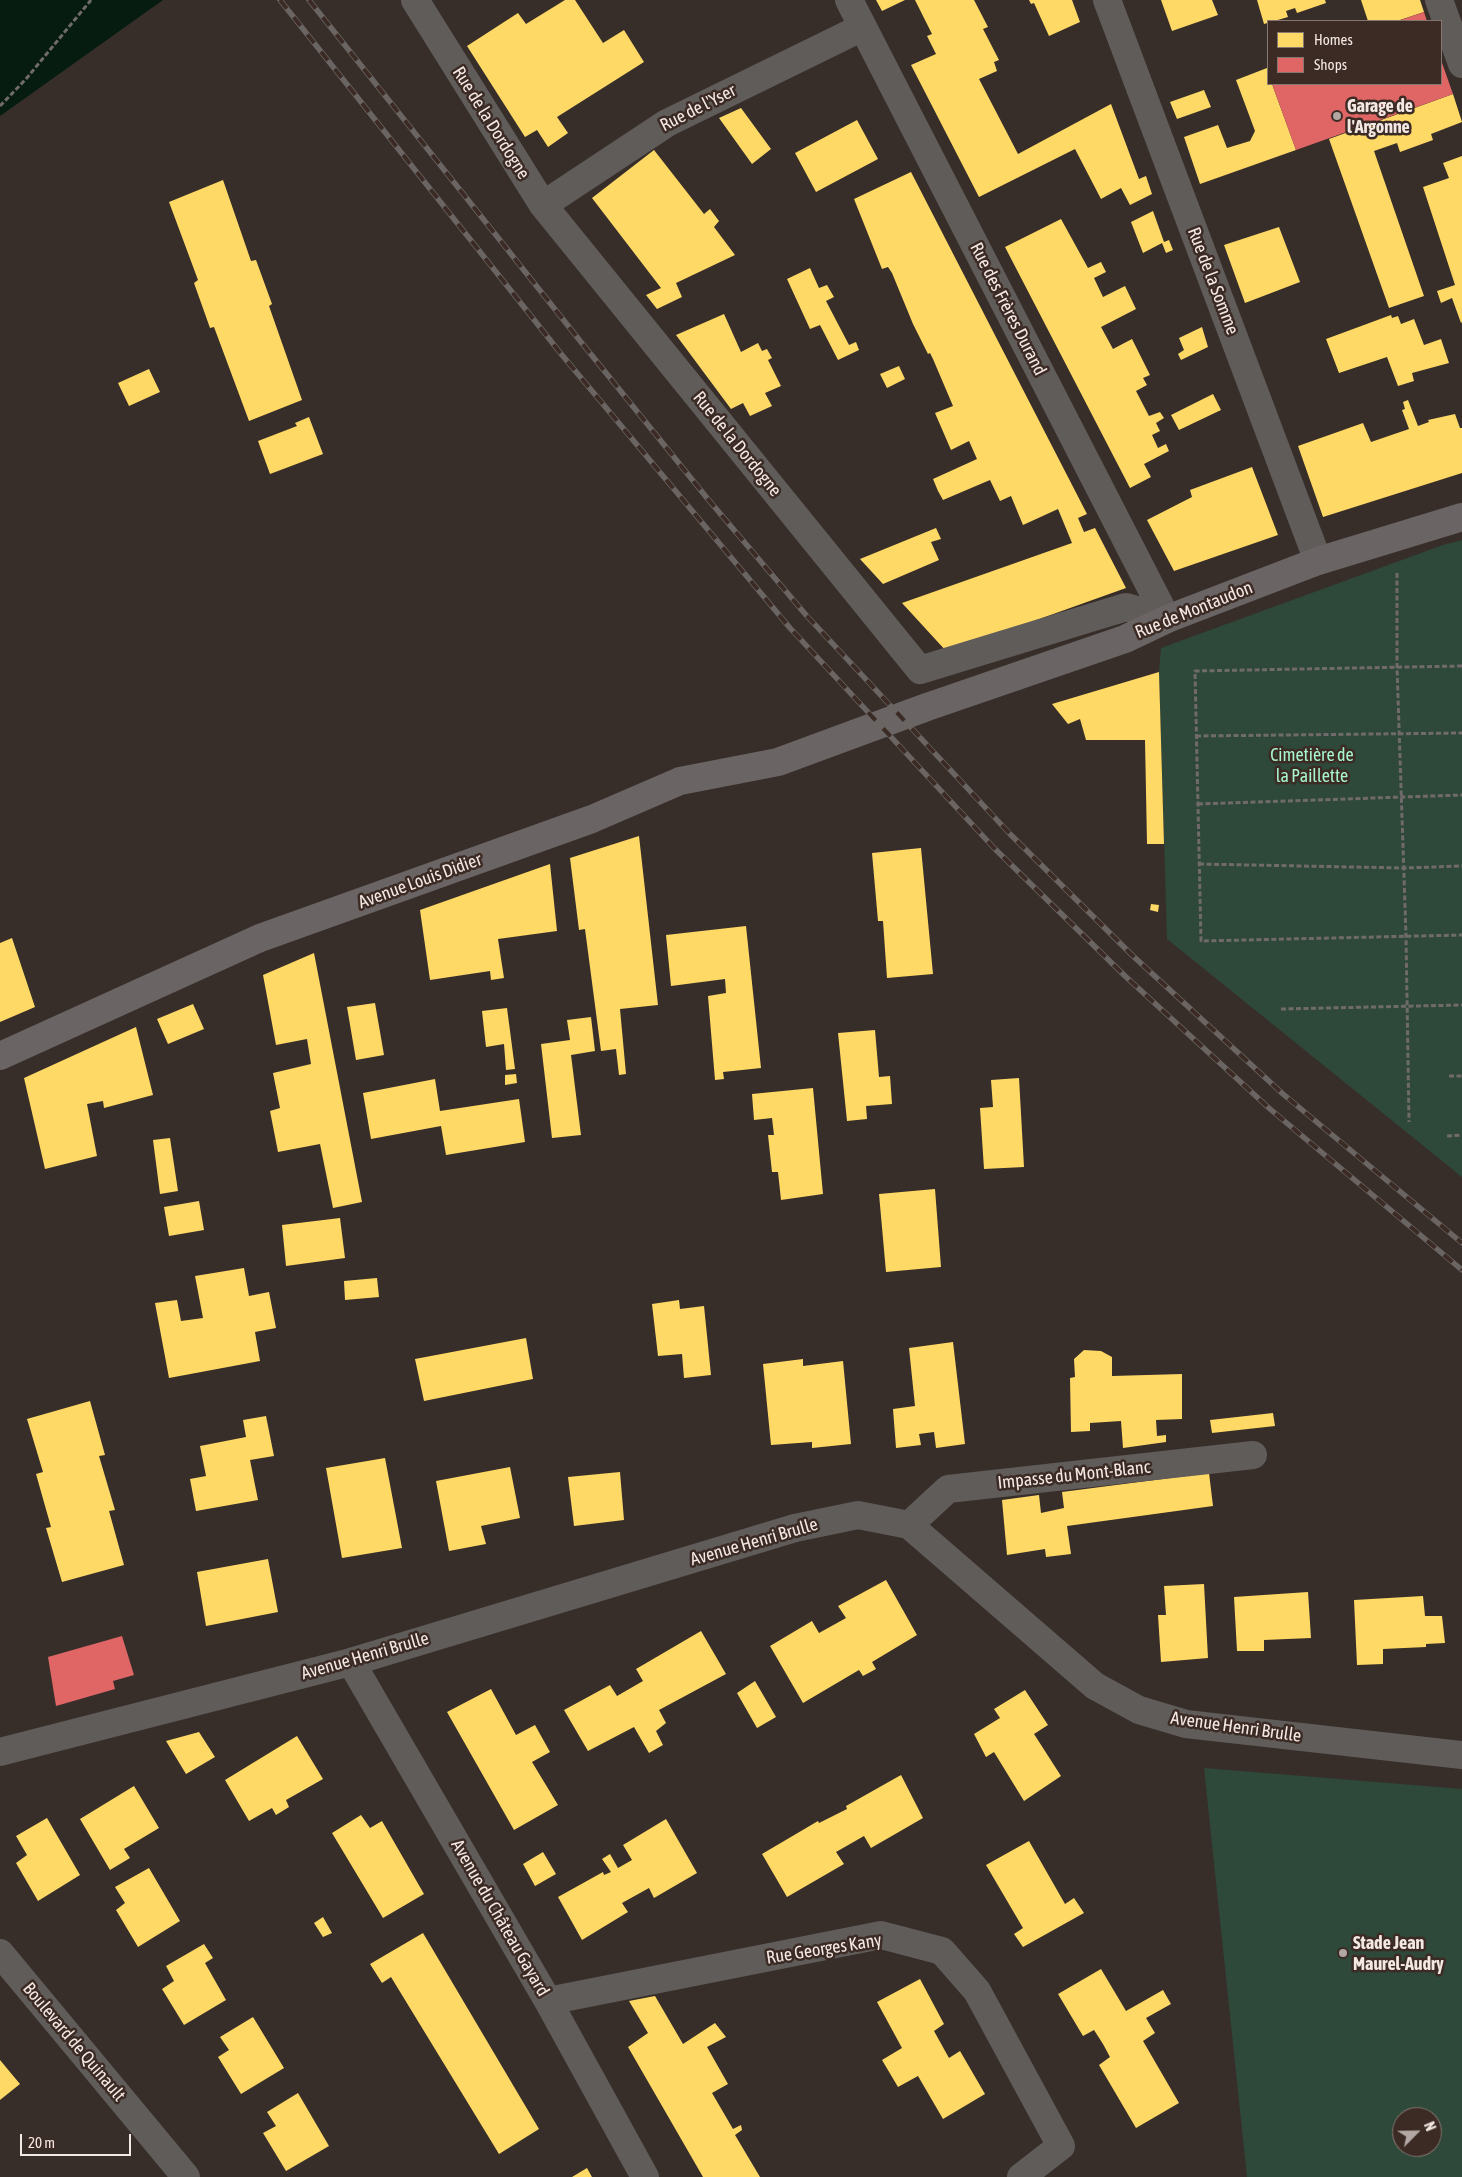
<!DOCTYPE html>
<meta charset="utf-8">
<style>
body{margin:0}
#map{position:relative;width:1462px;height:2177px;overflow:hidden;background:#372e2a;font-family:"Asap Condensed",sans-serif}
canvas{display:block}
.legend{position:absolute;left:1267px;top:20px;width:175px;height:65px;box-sizing:border-box;background:#3c2b25;border:1px solid #867771;margin:0;padding:6px 9px;list-style:none;font-size:15px;color:#f4e8e4}
.legend li{display:flex;align-items:center;gap:10px;height:25px}
.legend b{width:25px;border:1px solid #867771}
.north{position:absolute;left:1392px;top:2107px;width:50px;height:50px;box-sizing:border-box;background:#3c2b25;border:1px solid #867771;border-radius:50%;rotate:67deg;font-size:14px;font-weight:700;line-height:20px;text-align:center;color:#f4e8e4}
.north::after{content:'';display:block;margin:auto;width:18px;height:22px;background:#b2a7a3;clip-path:polygon(50% 0,100% 100%,50% 72%,0 100%)}
.scale{position:absolute;left:20px;top:2134px;width:111px;height:22px;box-sizing:border-box;border:2px solid #f4e8e4;border-top:0;padding-left:6px;font-size:15px;line-height:18px;white-space:nowrap;color:#f4e8e4;-webkit-text-stroke:4px #3c2b25;paint-order:stroke}
</style>
<div id="map">
<canvas width="1462" height="2177"></canvas>
<ul class="legend">
<li><b style="height:14px;background:#ffd966"></b>Homes</li>
<li><b style="height:14px;background:#e06666"></b>Shops</li>
</ul>
<div class="north">N</div>
<div class="scale">20 m</div>
</div>
<script>
const c = document.querySelector('canvas').getContext('2d');
c.lineJoin = 'round';
function paint(path, color) { c.fillStyle = color; c.fill(path, 'evenodd'); }
const toPath = rows => new Path2D(rows.map(r => 'M' + r).join(''));
function strokePath(path, color, width, dash) { c.strokeStyle = color; c.lineWidth = width; c.lineCap = dash ? 'butt' : 'round'; c.setLineDash(dash || []); c.stroke(path); }
function drawText(font, color, halo, rows, align = 'center') {
  c.font = font + ' "Asap Condensed",sans-serif'; c.lineWidth = 5; c.setLineDash([]); c.textBaseline = 'middle'; c.strokeStyle = halo; c.fillStyle = color; for (const [text, x, y, turn = 0] of rows) {
    c.save(); c.translate(x, y); c.rotate((+turn || 0) * Math.PI / 180); c.textAlign = isNaN(turn) ? turn : align; if (halo) c.strokeText(text, 0, 0); c.fillText(text, 0, 0); c.restore();
  }
}
paint(toPath([
 [1462,540,1462,1177,1167,939,1159,672,1161,648,1443,545],
 [1204,1768,1462,1789,1462,2177,1247,2177],
 [1402,2117,1432,2117,1432,2147,1402,2147]
]), '#2e483a');
paint(toPath([
 [0,0,163,0,0,116]
]), '#071c11');
paint(toPath([
 [565,0,575,0,603,43,624,30,644,62,557,117,568,133,548,147,537,130,525,137,467,46,518,13,526,24],
 [876,0,905,0,882,11],
 [915,0,974,0,988,27,983,29,999,60,994,62,997,71,979,79,1018,154,1111,104,1139,179,1146,176,1152,194,1130,205,1121,188,1101,199,1075,149,979,197,911,65,936,54,927,36,932,34],
 [1029,0,1072,0,1080,22,1049,36,1034,3,1031,4],
 [1161,0,1212,0,1218,15,1172,31],
 [1257,0,1325,0,1326,3,1297,13,1295,8,1286,11,1288,17,1264,24],
 [1361,0,1420,0,1424,12,1397,21,1368,21],
 [1267,68,1268,84,1272,84,1296,150,1200,184,1184,137,1218,125,1227,148,1250,141,1255,131,1236,80],
 [1204,90,1211,107,1177,119,1170,102],
 [1453,94,1462,122,1431,134,1433,140,1400,152,1397,143,1374,151,1424,296,1389,308,1329,139],
 [741,108,771,149,752,164,719,118],
 [857,120,878,159,816,192,795,153],
 [654,150,704,214,710,209,719,221,714,227,735,255,676,283,682,297,657,309,646,295,661,288,592,198],
 [1462,156,1462,322,1461,323,1452,298,1441,303,1437,291,1455,285,1423,187,1449,178,1443,163],
 [911,172,1087,514,1078,518,1084,532,1095,528,1126,588,947,652,902,603,1072,543,1058,509,1023,525,1011,496,1000,501,990,480,943,500,938,491,933,479,977,459,969,441,951,450,935,413,953,406,933,359,930,353,928,354,913,324,892,273,888,267,882,269,854,199],
 [223,180,251,261,256,260,272,304,269,306,302,400,249,421,214,327,210,328,194,283,198,280,169,202],
 [1153,211,1164,242,1169,240,1173,250,1166,253,1162,243,1143,253,1131,222],
 [1061,219,1088,268,1101,262,1106,272,1094,278,1103,297,1125,286,1136,309,1101,327,1113,349,1132,339,1150,375,1143,378,1147,385,1136,391,1149,416,1160,412,1164,418,1156,423,1160,431,1152,435,1158,448,1166,444,1169,451,1144,464,1151,477,1130,488,1005,247],
 [1279,227,1300,282,1245,303,1224,245],
 [810,268,819,288,827,285,834,297,826,301,849,345,856,342,859,350,838,360,820,325,810,329,787,279],
 [724,314,741,352,758,343,762,351,767,349,772,358,768,360,781,386,765,393,772,406,750,416,743,403,731,409,676,335],
 [1391,315,1392,318,1398,316,1401,324,1414,319,1424,345,1441,339,1449,363,1412,373,1414,381,1398,386,1387,357,1339,373,1326,339],
 [1202,327,1208,347,1181,360,1178,354,1184,350,1179,338],
 [899,366,905,379,887,388,880,374],
 [149,369,160,392,129,406,118,383],
 [1213,394,1221,410,1179,430,1171,415],
 [1408,400,1418,426,1429,422,1428,420,1455,414,1460,428,1462,428,1462,473,1323,517,1298,446,1363,423,1371,442,1409,429,1402,410,1405,409,1403,402],
 [309,417,323,454,270,474,258,441,297,426,295,423],
 [1252,467,1278,535,1174,571,1147,520,1192,497,1190,490],
 [936,528,941,539,931,542,939,560,883,584,860,559],
 [1159,672,1164,844,1147,844,1145,740,1086,740,1080,719,1068,724,1052,704],
 [639,836,658,1005,620,1009,626,1074,619,1075,616,1049,601,1051,585,929,579,930,570,858],
 [921,848,933,974,887,978,883,921,878,921,872,853],
 [550,864,557,931,498,939,504,978,491,980,490,971,430,980,420,910],
 [1151,904,1159,905,1158,912,1150,910],
 [746,926,761,1068,723,1072,724,1079,715,1080,708,996,726,993,725,979,671,986,666,935],
 [12,938,35,1007,0,1022,0,943],
 [314,953,362,1202,333,1208,320,1144,278,1152,270,1111,280,1108,273,1073,311,1064,307,1039,276,1045,263,975],
 [375,1003,384,1055,356,1060,347,1007],
 [193,1004,204,1029,168,1044,157,1019],
 [507,1008,515,1069,506,1070,504,1044,486,1047,482,1011],
 [591,1017,595,1051,571,1055,581,1135,552,1138,541,1044,570,1040,567,1020],
 [136,1027,153,1095,104,1108,103,1101,87,1104,97,1156,45,1169,24,1078],
 [875,1030,879,1077,890,1076,892,1104,866,1106,867,1119,847,1121,838,1033],
 [516,1074,517,1083,505,1085,505,1075],
 [1019,1078,1024,1167,984,1169,980,1108,993,1107,991,1080],
 [435,1079,440,1111,519,1099,525,1142,446,1155,441,1126,371,1139,363,1093],
 [813,1088,823,1194,781,1200,778,1172,772,1172,768,1135,774,1135,772,1118,754,1120,752,1094],
 [170,1138,178,1191,160,1194,153,1140],
 [935,1189,941,1267,886,1272,879,1194],
 [199,1201,204,1230,169,1236,164,1207],
 [340,1218,345,1258,286,1266,282,1225],
 [244,1268,249,1296,269,1292,276,1328,255,1332,260,1361,169,1378,155,1303,177,1300,181,1321,203,1318,195,1276],
 [377,1278,379,1297,345,1300,344,1281],
 [679,1300,680,1309,704,1306,711,1375,684,1378,682,1354,658,1356,652,1304],
 [526,1338,533,1379,424,1401,415,1359],
 [953,1342,965,1444,936,1448,934,1432,919,1434,921,1445,896,1448,893,1409,915,1406,909,1348],
 [1084,1350,1101,1351,1112,1357,1112,1376,1182,1374,1182,1419,1156,1420,1157,1436,1166,1435,1166,1442,1123,1448,1121,1421,1090,1423,1090,1431,1071,1432,1070,1378,1075,1377,1074,1359],
 [803,1359,803,1366,843,1361,851,1444,812,1448,812,1442,771,1445,763,1364],
 [90,1401,105,1455,99,1456,115,1510,109,1511,124,1565,62,1582,46,1528,51,1527,36,1474,43,1472,27,1419],
 [1273,1413,1275,1426,1212,1433,1210,1420],
 [266,1416,274,1456,250,1460,258,1500,196,1511,190,1479,206,1476,200,1446,246,1437,243,1420],
 [385,1458,402,1548,342,1558,326,1468],
 [510,1467,520,1518,481,1526,486,1544,449,1551,436,1481],
 [620,1472,624,1520,574,1526,568,1477],
 [1209,1473,1213,1506,1067,1526,1071,1554,1046,1557,1045,1549,1007,1555,1002,1500,1039,1495,1041,1513,1064,1508,1062,1492],
 [268,1559,278,1612,206,1626,197,1572],
 [886,1580,917,1635,872,1662,876,1669,863,1676,859,1670,803,1703,770,1646,812,1621,819,1633,846,1618,838,1606],
 [1204,1584,1208,1658,1161,1662,1158,1615,1166,1615,1164,1586],
 [1308,1592,1311,1638,1264,1640,1264,1651,1237,1651,1234,1597],
 [1423,1596,1425,1616,1442,1616,1445,1643,1426,1644,1426,1647,1383,1649,1383,1664,1357,1665,1354,1600],
 [701,1631,726,1674,659,1710,666,1723,656,1731,663,1745,649,1753,634,1727,588,1751,564,1710,610,1685,617,1696,643,1681,636,1669],
 [755,1681,776,1717,757,1728,737,1693],
 [491,1689,516,1735,535,1725,550,1752,532,1762,558,1805,514,1830,447,1712],
 [1025,1690,1048,1725,1034,1734,1061,1776,1024,1801,994,1752,986,1757,974,1734,1000,1718,994,1709],
 [199,1732,215,1757,186,1774,166,1741],
 [297,1736,323,1779,286,1800,289,1807,276,1815,272,1808,249,1821,225,1780],
 [901,1775,923,1818,871,1848,864,1836,836,1852,844,1864,787,1897,762,1854,818,1821,819,1823,847,1809,846,1806],
 [134,1786,159,1828,124,1849,130,1858,110,1870,80,1819],
 [361,1815,370,1828,382,1821,424,1894,383,1918,332,1833],
 [47,1818,80,1875,38,1901,16,1863,27,1855,16,1836],
 [666,1819,697,1873,654,1898,649,1888,622,1903,628,1912,582,1940,558,1897,603,1872,604,1875,611,1872,602,1859,610,1854,618,1868,632,1860,623,1845],
 [1029,1841,1065,1904,1074,1898,1084,1913,1023,1947,1014,1934,1023,1928,986,1865],
 [543,1852,556,1874,535,1886,523,1864],
 [149,1868,180,1921,138,1947,116,1910,125,1903,115,1887],
 [323,1917,332,1933,323,1937,314,1923],
 [423,1933,539,2129,499,2154,391,1977,382,1983,370,1964],
 [204,1944,213,1958,205,1963,226,2000,184,2025,162,1989,174,1981,166,1966],
 [1101,1969,1126,2011,1163,1990,1171,2004,1146,2018,1155,2033,1143,2041,1179,2103,1136,2128,1099,2065,1110,2057,1103,2044,1094,2030,1083,2036,1058,1994],
 [920,1979,944,2024,934,2031,949,2058,960,2051,985,2094,943,2119,918,2076,898,2087,882,2060,902,2048,877,2002],
 [655,1996,683,2044,715,2023,726,2037,707,2047,728,2084,712,2093,733,2129,741,2125,742,2130,735,2135,760,2177,703,2177,628,2047,648,2033,629,2001],
 [253,2017,284,2068,241,2094,218,2057,229,2050,220,2037],
 [0,2060,20,2084,0,2100],
 [298,2093,329,2146,286,2171,263,2133,276,2126,267,2112],
 [587,2168,592,2177,572,2177]
]), '#ffd966');
paint(toPath([
 [1424,12,1427,21,1398,21],
 [1441,60,1453,94,1296,150,1272,84,1441,84],
 [122,1636,134,1675,113,1681,115,1689,56,1706,48,1657]
]), '#e06666');
strokePath(toPath([
 [0,106,26,79,91,0],
 [1397,573,1397,667,1406,936,1409,1122],
 [1462,666,1195,671,1201,941,1462,935],
 [1196,736,1462,733],
 [1198,804,1462,795],
 [1199,864,1404,868,1462,866],
 [1281,1009,1462,1005],
 [1449,1076,1462,1076],
 [1447,1136,1462,1135]
]), '#706b6a', 3, [5, 2.5]);
strokePath(toPath([
 [415,0,543,205,920,670,1126,607,1167,619],
 [849,0,1167,619],
 [1107,0,1318,561],
 [1439,0,1462,64],
 [543,205,667,123,863,27],
 [909,1525,948,1489,1253,1455],
 [351,1662,548,2001,645,2177],
 [548,2001,881,1935,942,1951,977,1991,1061,2146,1021,2177]
]), '#605c5a', 28);
strokePath(toPath([
 [0,1752,351,1662,795,1528,858,1515,909,1525,1095,1686,1139,1710,1186,1724,1462,1755],
 [0,1953,186,2177]
]), '#605c5a', 28);
strokePath(toPath([
 [0,1056,260,938,592,819,680,781,778,762,927,707,1125,639,1167,619,1318,561,1462,517]
]), '#6a6564', 28);
const rail = toPath([
 [280,0,562,355,790,628,994,848,1125,976,1270,1109,1462,1270],
 [309,0,581,342,707,498,806,615,1010,834,1133,956,1283,1094,1462,1243]
]);
strokePath(rail, '#6a6562', 5.5);
strokePath(rail, '#3c2b25', 4, [11]);
for (const [x, y, r, color] of [
 [1337,116,5,"#b2a7a3"],
 [1343,1953,5,"#b2a7a3"]
]) { const dot = new Path2D(); dot.arc(x, y, r, 0, 2 * Math.PI); c.fillStyle = color; c.fill(dot); strokePath(dot, '#3c2b25', 2); }
drawText('bold 18px', '#f4e8e4', '#3c2b25', [
 ["Garage de",1347,106],
 ["l'Argonne",1347,127],
 ["Stade Jean",1353,1943],
 ["Maurel-Audry",1353,1964]
], 'left');
drawText('18px', '#f4e8e4', '#3c2b25', [
 ["Rue de l'Yser",698,108,-27],
 ["Rue de la Dordogne",491,123,58],
 ["Rue de la Somme",1213,281,69],
 ["Rue des Frères Durand",1008,309,63],
 ["Rue de la Dordogne",737,444,51],
 ["Rue de Montaudon",1194,610,-22],
 ["Avenue Louis Didier",420,881,-20],
 ["Impasse du Mont-Blanc",1074,1475,-6],
 ["Avenue Henri Brulle",754,1542,-16],
 ["Avenue Henri Brulle",365,1656,-16],
 ["Avenue Henri Brulle",1236,1727,8],
 ["Avenue du Château Gayard",500,1918,60],
 ["Rue Georges Kany",824,1949,-9],
 ["Boulevard de Quinault",74,2042,50]
]);
drawText('18px', '#a6f5cc', '#3c2b25', [
 ["Cimetière de",1312,755],
 ["la Paillette",1312,776]
]);
</script>
